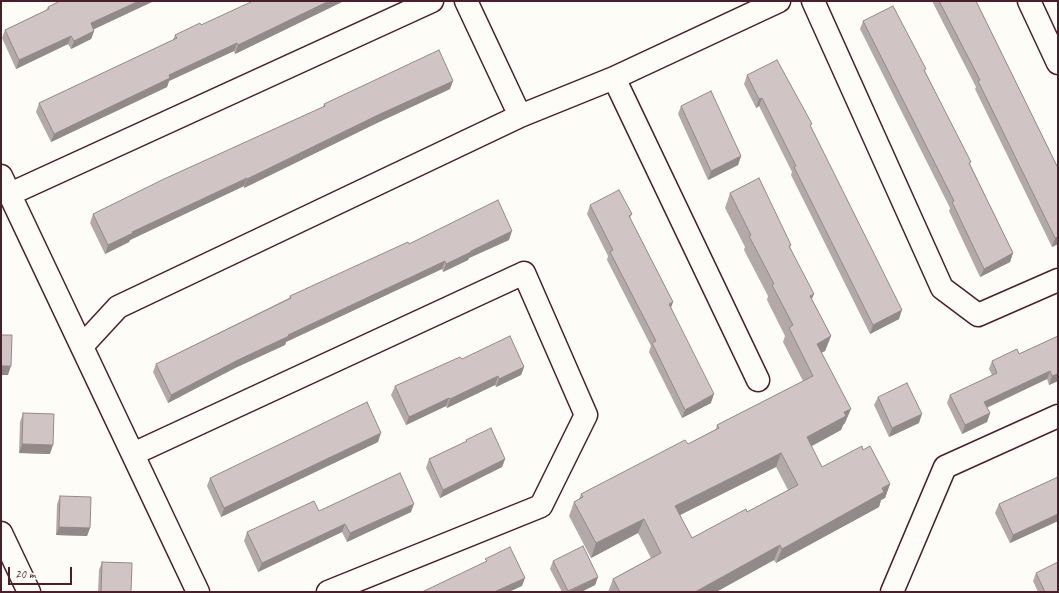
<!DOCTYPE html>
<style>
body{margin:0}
#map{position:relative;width:1059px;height:593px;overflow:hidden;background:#fdfcf7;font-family:Caveat,sans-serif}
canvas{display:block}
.frame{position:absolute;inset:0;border:2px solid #4a1f2b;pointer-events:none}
.scale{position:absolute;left:8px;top:567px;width:64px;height:18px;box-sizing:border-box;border:2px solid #4a1f2b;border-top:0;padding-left:5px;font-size:12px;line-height:14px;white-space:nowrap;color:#4a1f2b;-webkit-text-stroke:3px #fdfcf7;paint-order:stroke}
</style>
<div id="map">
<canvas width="1059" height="593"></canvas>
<div class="frame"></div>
<div class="scale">20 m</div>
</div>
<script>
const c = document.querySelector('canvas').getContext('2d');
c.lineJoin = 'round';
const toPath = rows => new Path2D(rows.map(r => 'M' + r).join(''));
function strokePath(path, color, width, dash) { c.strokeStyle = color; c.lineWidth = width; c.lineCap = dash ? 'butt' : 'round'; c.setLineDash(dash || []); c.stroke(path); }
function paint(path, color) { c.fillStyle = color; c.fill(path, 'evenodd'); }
const minor = toPath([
 [466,1,520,116],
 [813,1,942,288,978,315,1058,280],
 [1029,1,1058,63],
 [614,78,758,380],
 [1,176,198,592],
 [10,194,432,1],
 [82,346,118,307,520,116,614,78,779,1],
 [133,454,524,273,586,415,541,506,328,592],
 [1,533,29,592],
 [892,592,945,467,1058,416]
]);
strokePath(minor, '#4a1f2b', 25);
strokePath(minor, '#fdfcf7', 22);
paint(toPath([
 [60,1,154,1,94,29,94,31,91,39,71,49,68,44,16,69,2,38,5,30,46,10,48,7],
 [344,1,235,54,234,51,169,81,167,87,51,142,36,112,39,103,173,40,175,35,201,25],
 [932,1,976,1,1058,168,1058,244,1052,247,975,89,976,87],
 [863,21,925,71,1013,253,1010,262,980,277,949,211,950,208,860,29],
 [747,75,811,127,899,319,870,334,791,175,792,172,759,106,756,108,744,84],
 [450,89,377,123,244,188,244,186,130,240,129,242,105,254,90,223,93,214,323,107,324,104],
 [681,106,741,156,738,165,708,180,678,114],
 [730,193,791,245,790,247,812,299,831,336,825,351,821,353,845,423,843,425,841,430,811,446,822,467,863,450,890,484,885,498,881,500,879,507,776,563,774,560,716,592,608,592,613,579,651,558,638,533,591,558,569,516,574,502,579,499,581,494,688,444,716,429,717,425,803,381,783,342,785,336,767,300,768,296,744,250,745,247,725,208],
 [776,467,788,490,747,512,692,538,680,515],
 [590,205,632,214,630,218,673,302,671,307,711,403,682,418,649,352,651,346,607,260,608,256,587,214],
 [509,240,469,258,468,260,443,272,442,269,286,342,285,345,235,368,168,403,153,372,156,364,289,298,290,296,409,244],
 [1058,336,1058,381,1049,385,1047,379,987,408,990,413,987,422,962,434,947,403,950,395,992,375,989,369,992,361,1019,354],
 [462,359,524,367,521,375,496,387,495,385,447,408,446,406,406,425,391,395,395,386],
 [878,397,919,423,889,437,874,405],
 [23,413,50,454,19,453,20,422],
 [466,440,505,459,502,467,440,498,426,468,429,459,466,442],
 [378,442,221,517,207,486,210,478],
 [1058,477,1058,521,1010,543,995,513,999,504],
 [60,496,90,528,87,536,56,535,57,504],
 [319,511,411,512,347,542,342,532,258,572,244,541,247,532],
 [553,561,598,577,595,585,581,592,562,592,550,569],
 [102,562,131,592,98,592,99,570],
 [1036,573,1058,592,1038,592,1033,581]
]), '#b3a9a9');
paint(toPath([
 [139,1,154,1,88,32,91,23],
 [329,1,344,1,235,54,238,45],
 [94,31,91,39,71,49,74,41],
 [71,36,68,44,16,69,19,60],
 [237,43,234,51,169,81,167,87,51,142,54,134,169,75],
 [453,81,450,89,377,123,244,188,247,179,380,114],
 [762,98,759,106,756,108,759,99],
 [741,156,738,165,708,180,711,171],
 [247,178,244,186,130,240,129,242,105,254,108,245,132,232],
 [512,231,509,240,469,258,468,260,443,272,446,264,471,251],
 [1058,237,1058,244,1052,247,1055,238],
 [1013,253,1010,262,980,277,984,269],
 [445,261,442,269,286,342,285,345,235,368,168,403,171,395,238,360,288,335],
 [814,294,808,308,810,296],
 [673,302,670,310,669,304],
 [902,310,899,319,870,334,873,325],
 [831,336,825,351,811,358,817,344],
 [1,366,11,366,8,375,1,375],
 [524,367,521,375,496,387,499,379],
 [1050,371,1047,379,981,410,984,402],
 [1058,374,1058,381,1049,385,1052,376],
 [498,376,495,385,447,408,450,399],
 [714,394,711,403,682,418,685,410],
 [449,398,446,406,406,425,409,417],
 [851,409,845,423,843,425,841,430,801,452,807,437,844,412],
 [990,413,987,422,962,434,965,425],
 [922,414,919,423,889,437,892,428],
 [381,433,378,442,221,517,224,508],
 [22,444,53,445,50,454,19,453],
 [781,453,776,467,670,520,675,506],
 [505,459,502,467,440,498,443,490],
 [890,484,885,498,881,500,879,507,776,563,782,549],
 [414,504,411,512,347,542,350,533],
 [1058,514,1058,521,1010,543,1013,535],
 [644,519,638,533,591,558,596,543],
 [345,524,342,532,258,572,262,563],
 [59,527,90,528,87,536,56,535],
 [780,545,774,560,716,592,695,592],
 [598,577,595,585,581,592,568,592],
 [525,578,522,586,509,592,494,592]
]), '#928a89');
const building = toPath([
 [60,1,139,1,91,23,94,31,74,41,71,36,19,60,5,30,49,9,48,7,60,1],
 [253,1,329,1,238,45,237,43,169,75,170,78,54,134,39,103,177,38,175,35,200,23,201,25,253,1],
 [939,1,976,1,1058,168,1058,237,1055,238,978,81,980,80,939,1],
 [893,6,926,69,924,70,971,162,969,163,1013,253,984,269,952,202,954,201,863,21,893,6],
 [439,50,453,81,380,114,247,179,247,178,132,232,133,233,108,245,93,214,164,179,325,106,324,104,439,50],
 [777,60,812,124,810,125,902,310,873,325,794,167,796,166,762,98,759,99,747,75,777,60],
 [711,91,741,156,711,171,681,106,711,91],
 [759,178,791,245,789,246,814,294,810,296,831,336,817,344,851,409,844,412,846,416,807,437,822,467,862,446,863,450,870,446,890,484,882,488,884,492,782,549,780,545,695,592,620,592,613,579,661,553,644,519,596,543,574,502,583,497,581,494,685,440,688,444,719,428,717,425,813,376,789,328,793,325,772,285,774,284,749,236,751,235,730,193,759,178],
 [781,453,798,485,747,512,746,509,692,538,675,506,781,453],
 [619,190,632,214,629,216,673,302,669,304,714,394,685,410,652,343,656,341,610,252,613,250,590,205,619,190],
 [498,200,512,231,471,251,471,252,446,264,445,261,288,335,289,336,238,360,171,395,156,364,291,298,290,296,408,242,409,244,498,200],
 [1,335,12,335,11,366,1,366,1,335],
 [510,336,524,367,499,379,498,376,450,399,449,398,409,417,395,386,460,357,462,359,510,336],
 [1058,336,1058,374,1052,376,1050,371,984,402,990,413,965,425,950,395,997,373,992,361,1017,349,1019,354,1058,336],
 [907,383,922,414,892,428,878,397,907,383],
 [367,402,381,433,224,508,210,478,367,402],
 [23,413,54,414,53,445,22,444,23,413],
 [491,428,505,459,443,490,429,459,467,441,466,440,491,428],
 [400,473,414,504,350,533,345,524,262,563,247,532,314,501,319,511,400,473],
 [1058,477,1058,514,1013,535,999,504,1058,477],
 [60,496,91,497,90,528,59,527,60,496],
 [583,546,598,577,568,591,553,561,583,546],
 [510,547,525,578,494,592,422,592,487,561,485,559,510,547],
 [102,562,132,563,131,592,101,592,102,562],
 [1058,562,1058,592,1045,592,1036,573,1058,562]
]);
paint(building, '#d0c5c4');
strokePath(building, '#928a89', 1);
</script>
